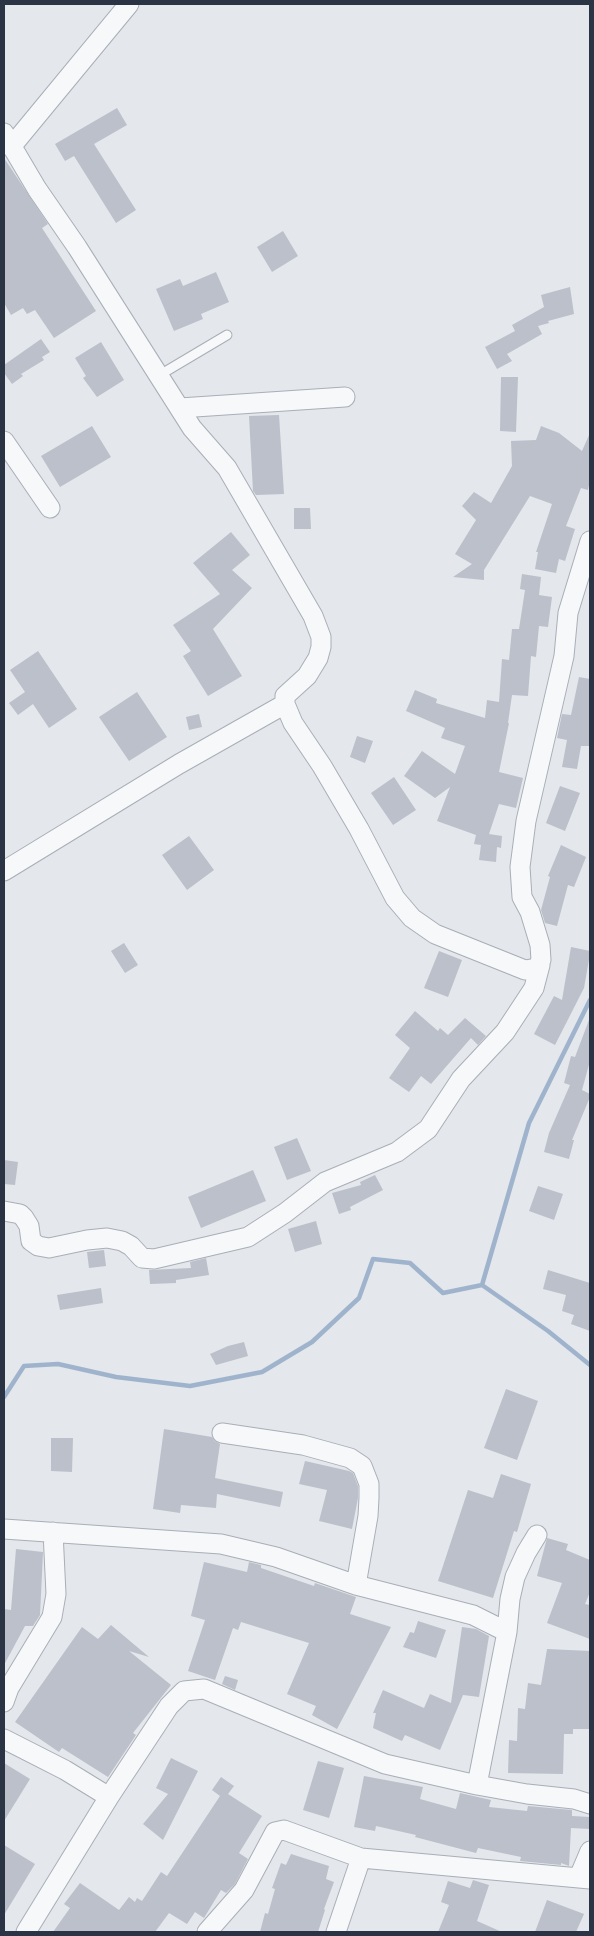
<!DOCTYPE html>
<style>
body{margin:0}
#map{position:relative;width:594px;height:1936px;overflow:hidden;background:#e4e7ec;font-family:Barlow,sans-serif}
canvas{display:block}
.frame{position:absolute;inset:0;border:5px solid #2b3445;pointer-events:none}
</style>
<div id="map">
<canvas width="594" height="1936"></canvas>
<div class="frame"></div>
</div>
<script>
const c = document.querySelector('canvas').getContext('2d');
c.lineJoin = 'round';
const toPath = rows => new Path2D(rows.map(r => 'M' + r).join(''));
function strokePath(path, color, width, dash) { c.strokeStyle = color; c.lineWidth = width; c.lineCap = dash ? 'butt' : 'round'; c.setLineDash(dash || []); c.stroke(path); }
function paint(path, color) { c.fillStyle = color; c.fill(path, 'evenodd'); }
strokePath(toPath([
 [482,1285,529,1123,590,1000],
 [4,1397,24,1366,58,1364,116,1377,190,1386,262,1372,312,1342,359,1298,373,1259,410,1263,443,1293,482,1285,548,1331,590,1365]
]), '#9fb4cc', 4.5);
paint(toPath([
 [117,108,127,125,94,144,136,210,116,223,74,156,65,161,55,144],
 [4,158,48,224,42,228,96,311,54,338,35,310,27,314,23,308,11,315,4,303],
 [283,231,298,256,272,272,257,247],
 [216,272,229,302,201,314,203,319,174,331,156,289,180,279,183,286],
 [570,287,574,314,548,321,549,323,538,326,542,334,507,354,512,361,497,369,485,347,515,331,512,325,544,307,541,295],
 [41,339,50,352,42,357,44,360,21,374,23,376,12,384,4,373,4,365],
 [101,342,124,380,97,397,83,378,86,376,75,358],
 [501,377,518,377,516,432,500,431],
 [279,415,284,494,256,495,253,491,249,416],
 [92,426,111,457,60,487,41,456],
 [541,426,559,433,582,451,590,433,590,480,588,490,581,488,566,526,575,529,565,561,559,559,556,573,535,569,538,552,536,552,552,504,530,496,484,570,484,580,453,577,472,564,455,554,476,520,462,506,474,492,491,503,512,466,511,441,536,440],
 [294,508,310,508,311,529,294,529],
 [231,532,250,555,232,570,252,588,213,629,242,676,208,696,183,656,191,651,173,625,220,594,193,563],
 [522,574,541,577,539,595,552,597,548,627,539,626,536,657,531,656,528,696,512,695,508,723,509,723,499,772,523,778,516,808,499,804,489,834,502,836,501,848,497,847,496,862,479,860,481,845,474,844,476,835,437,821,450,787,435,798,404,776,422,751,455,774,465,746,441,738,445,728,406,711,415,690,437,699,436,703,485,718,487,700,499,702,502,659,509,660,512,629,519,629,525,590,520,589],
 [38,651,77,709,49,728,33,704,18,715,9,703,25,692,10,670],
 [579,677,590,679,590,746,581,746,577,769,562,767,567,740,557,738,562,714,571,715],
 [137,692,167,737,129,761,99,717],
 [199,714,202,727,189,730,186,717],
 [357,736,373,741,365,763,350,757],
 [394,777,416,810,393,825,371,793],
 [560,786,580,793,565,831,546,823],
 [189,836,214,870,187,890,162,855],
 [561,845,586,857,574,887,568,885,557,926,545,923,541,910,550,877,548,876],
 [124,943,138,965,125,973,111,951],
 [571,947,590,951,590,954,584,988,555,1045,534,1034,554,996,562,1000],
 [439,951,462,960,448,997,424,988],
 [415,1011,438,1031,440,1028,448,1035,465,1018,486,1036,478,1045,471,1038,431,1084,421,1076,409,1092,389,1078,410,1048,395,1035],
 [589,1020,590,1061,582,1090,590,1094,590,1097,572,1140,574,1140,569,1159,544,1152,549,1133,570,1085,564,1083,571,1056,575,1057],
 [297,1138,311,1171,287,1180,274,1147],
 [4,1160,18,1162,15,1185,4,1184],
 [253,1170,266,1201,201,1228,188,1197],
 [375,1175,383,1190,350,1207,351,1210,339,1214,332,1193,361,1185,360,1182],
 [538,1186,563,1194,554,1220,529,1211],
 [316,1221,322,1244,295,1252,288,1229],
 [104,1250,106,1266,89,1268,87,1252],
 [206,1258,209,1275,176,1280,176,1283,150,1284,149,1270,191,1268,190,1262],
 [548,1270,590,1283,590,1331,571,1324,574,1315,562,1311,566,1295,543,1289],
 [101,1288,103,1303,60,1310,57,1295],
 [244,1342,248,1356,216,1365,210,1354,228,1346],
 [506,1389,538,1401,517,1460,484,1448],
 [164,1429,212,1437,215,1441,220,1444,215,1478,283,1492,280,1507,217,1494,216,1508,181,1505,180,1513,153,1509],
 [51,1438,73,1438,72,1472,51,1471],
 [305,1461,349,1471,353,1473,358,1486,358,1498,352,1529,319,1521,327,1490,299,1484],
 [501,1474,531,1484,517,1532,514,1531,493,1598,438,1581,468,1490,493,1498],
 [547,1538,568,1544,566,1550,590,1560,590,1592,585,1604,590,1605,590,1639,547,1623,562,1583,537,1576],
 [16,1549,43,1552,40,1615,33,1626,25,1626,4,1665,4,1609,11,1610],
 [204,1562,247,1572,249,1562,261,1565,261,1568,314,1586,315,1583,356,1597,350,1614,391,1627,337,1729,312,1715,316,1706,287,1694,309,1643,241,1622,238,1630,233,1628,215,1680,188,1671,205,1620,191,1616],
 [418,1621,446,1630,436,1658,403,1647,410,1632,414,1633],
 [111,1625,149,1657,129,1651,171,1685,133,1733,136,1735,108,1777,62,1748,59,1752,15,1722,82,1627,98,1639],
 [462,1627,476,1629,489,1636,479,1697,463,1695,440,1750,405,1735,402,1741,373,1728,376,1713,373,1713,383,1690,424,1708,430,1694,451,1703],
 [547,1649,590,1651,589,1716,590,1716,590,1729,573,1729,573,1734,564,1734,563,1774,508,1773,509,1740,517,1741,518,1708,525,1709,528,1683,541,1685],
 [225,1676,238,1680,235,1690,222,1684],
 [171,1758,198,1771,163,1840,143,1824,168,1794,156,1788],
 [318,1761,344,1768,329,1818,303,1810],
 [4,1763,30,1779,4,1821],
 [364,1776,423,1787,420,1799,456,1809,460,1793,491,1800,489,1807,527,1811,528,1806,572,1810,572,1816,590,1817,590,1829,571,1828,569,1866,561,1863,561,1865,520,1861,521,1857,478,1848,476,1853,415,1837,416,1835,376,1826,375,1831,354,1827],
 [221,1777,234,1786,228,1794,262,1816,239,1853,248,1859,235,1884,226,1893,221,1890,204,1918,195,1912,187,1924,169,1913,155,1932,53,1932,70,1908,64,1904,80,1883,119,1910,129,1897,135,1902,137,1898,142,1901,161,1872,167,1876,220,1796,212,1790],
 [4,1845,35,1864,4,1915],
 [291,1854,329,1866,326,1879,334,1882,324,1909,325,1910,318,1932,260,1932,265,1913,268,1914,275,1889,272,1888,281,1863,286,1865],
 [473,1880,489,1885,477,1921,502,1932,438,1932,449,1905,441,1902,448,1881,470,1888],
 [547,1900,584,1914,576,1932,535,1932]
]), '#bbc0ca');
const service = toPath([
 [158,376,227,335]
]);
const minor = toPath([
 [4,133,37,189,77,247,192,428,227,468,313,616,321,637,321,647,318,658,307,676,285,696,285,704,179,764,4,871],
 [11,147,129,4],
 [180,408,345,397],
 [4,441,50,508],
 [285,704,293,723,322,766,359,829,395,898,412,918,435,934,525,970,537,968,541,960,540,945,530,912,522,897,520,867,526,821,564,656,568,613,590,541],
 [4,1211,20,1214,24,1218,29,1226,31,1241,38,1246,49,1248,87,1240,107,1238,122,1241,131,1246,142,1258,154,1259,248,1237,285,1213,325,1182,397,1152,428,1129,461,1079,505,1032,534,988,540,965],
 [222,1433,303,1445,350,1458,362,1466,369,1484,369,1498,368,1516,356,1585],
 [4,1529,221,1544,276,1557,356,1585,473,1615,507,1632],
 [4,1702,9,1688,52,1617,56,1594,53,1532],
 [4,1739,65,1770,109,1797],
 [477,1785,507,1632,510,1599,515,1577,526,1553,537,1535],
 [579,1877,590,1851],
 [26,1932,109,1797,169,1706,184,1691,204,1689,385,1764,477,1785,527,1794,574,1799,590,1804],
 [207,1932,244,1890,275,1832,284,1830,361,1858,590,1879],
 [336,1932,361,1858]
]);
strokePath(service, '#a9aeb7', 11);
strokePath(minor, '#a9aeb7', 21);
strokePath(service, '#f7f8fa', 9);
strokePath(minor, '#f7f8fa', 19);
</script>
